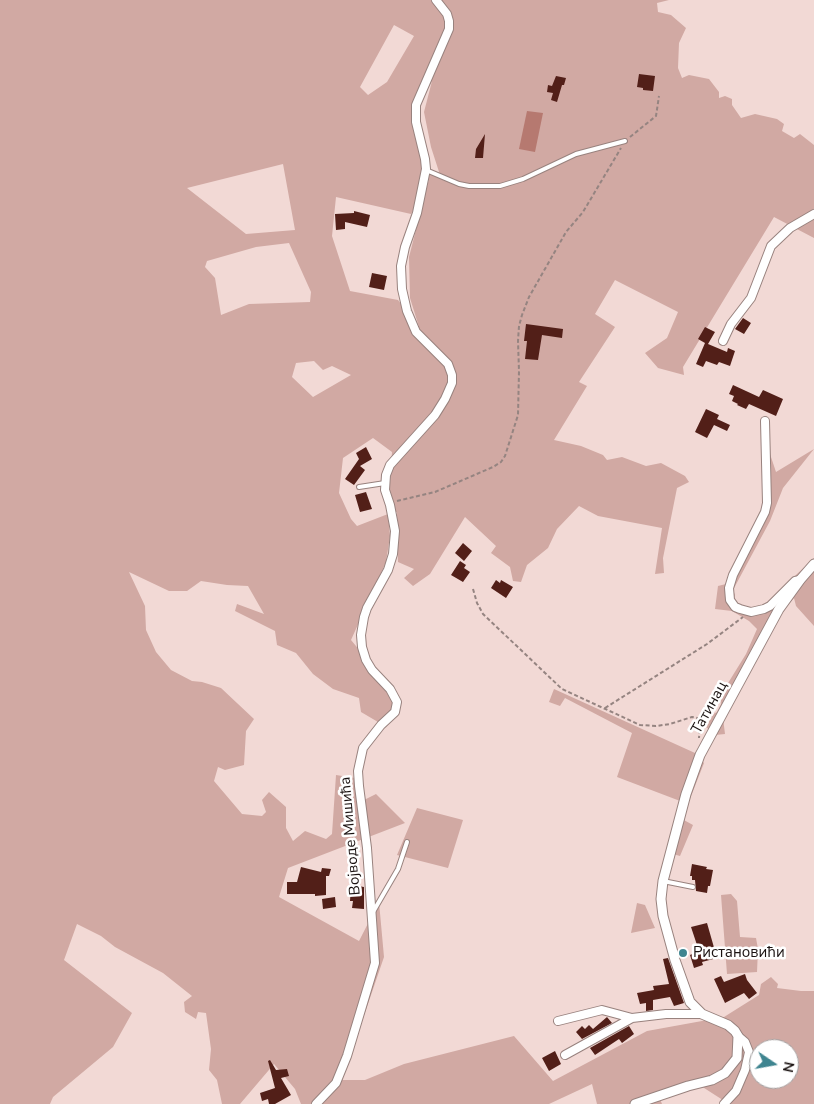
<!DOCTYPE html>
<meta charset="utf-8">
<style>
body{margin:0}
#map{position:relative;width:814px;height:1104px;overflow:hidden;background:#f2d9d5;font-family:"Nunito Sans",sans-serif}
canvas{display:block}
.north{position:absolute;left:749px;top:1039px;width:50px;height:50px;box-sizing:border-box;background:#fff;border:1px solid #a3a0a0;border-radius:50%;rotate:102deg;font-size:14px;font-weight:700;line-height:20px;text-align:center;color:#1a1211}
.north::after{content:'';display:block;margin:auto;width:18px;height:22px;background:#3f8590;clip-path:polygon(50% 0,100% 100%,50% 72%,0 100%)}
</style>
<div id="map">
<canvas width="814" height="1104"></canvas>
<div class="north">N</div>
</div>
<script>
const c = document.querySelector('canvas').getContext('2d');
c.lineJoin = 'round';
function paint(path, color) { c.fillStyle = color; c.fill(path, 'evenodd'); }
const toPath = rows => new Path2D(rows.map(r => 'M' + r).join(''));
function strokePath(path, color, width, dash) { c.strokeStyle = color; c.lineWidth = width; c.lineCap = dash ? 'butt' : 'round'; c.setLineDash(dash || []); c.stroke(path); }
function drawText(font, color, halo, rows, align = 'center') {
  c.font = font + ' "Nunito Sans",sans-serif'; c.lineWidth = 5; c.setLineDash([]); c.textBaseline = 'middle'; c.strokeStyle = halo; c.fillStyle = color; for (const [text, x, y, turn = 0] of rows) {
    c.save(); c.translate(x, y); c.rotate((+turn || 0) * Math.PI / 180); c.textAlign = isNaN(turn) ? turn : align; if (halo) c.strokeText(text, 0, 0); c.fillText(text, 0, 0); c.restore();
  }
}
paint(toPath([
 [0,0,669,0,657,3,658,12,671,15,686,28,679,43,678,68,682,78,689,75,709,79,719,92,719,98,725,96,732,99,732,105,741,118,755,114,777,119,784,124,782,131,794,138,800,134,814,145,814,238,774,217,683,367,684,375,658,368,645,353,667,338,678,312,615,280,595,314,615,327,579,382,587,386,554,440,581,446,603,455,607,460,622,457,646,466,661,463,685,476,689,482,677,488,663,558,664,573,655,574,662,528,598,516,579,506,557,529,548,548,527,565,521,582,513,581,510,567,491,553,496,546,465,517,430,574,413,586,404,578,414,569,398,562,397,512,388,514,390,536,386,562,351,640,400,699,394,716,378,722,361,712,359,698,333,689,313,674,296,653,277,645,275,631,235,611,237,604,264,614,248,586,227,585,201,581,187,591,169,591,129,572,145,606,146,630,156,652,171,670,192,681,202,682,221,688,254,719,246,731,244,765,225,770,218,767,214,781,242,814,262,816,266,812,262,800,269,792,286,807,286,828,293,841,305,831,326,839,332,834,336,775,355,778,364,800,376,794,405,823,288,868,279,897,359,941,379,902,384,957,342,1080,365,1080,404,1064,514,1036,553,1081,647,1031,724,1017,759,995,761,984,771,977,778,984,777,988,801,991,814,991,814,1104,729,1104,701,1086,660,1099,662,1104,597,1104,592,1084,549,1104,301,1104,295,1089,274,1064,240,1104,222,1104,217,1080,209,1070,211,1049,206,1013,198,1012,196,1019,185,1012,184,1002,192,996,163,973,115,947,101,936,77,924,64,960,132,1013,113,1047,53,1097,50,1104,0,1104],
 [394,25,414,36,387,82,368,95,360,87],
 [432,81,424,112,431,147,440,175,429,175,411,119],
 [283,164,295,230,246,234,187,188],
 [429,179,409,257,410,298,419,327,398,300,350,291,332,236,336,197,411,214],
 [289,243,311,292,310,302,249,304,221,315,215,278,205,267,207,261,256,247],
 [314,361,323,370,332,366,351,375,313,397,292,377,296,363],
 [373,438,392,452,388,514,357,526,351,519,339,493,343,458],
 [759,1049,789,1049,789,1079,759,1079],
 [765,439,776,472,814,449,783,488,770,521,733,590,735,595,733,605,752,610,764,605,814,558,814,626,796,606,794,598,768,627,723,718,725,734,715,735,706,727,706,718,717,712,721,704,720,696,746,654,757,629,749,621,732,611,715,609,718,586,726,584,763,510],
 [554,689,695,753,704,763,688,804,617,777,632,733,565,698,560,706,549,702],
 [417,808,463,820,448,868,397,855],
 [682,819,693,825,680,856,673,854],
 [731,894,737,901,740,937,756,938,758,949,757,972,727,974,721,895],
 [637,903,645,905,655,928,631,933]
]), '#d1a9a3');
paint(toPath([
 [527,111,543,113,535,152,519,149]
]), '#b67970');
paint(toPath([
 [639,74,655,76,653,91,643,90,643,88,637,87],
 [556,76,566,78,564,85,562,85,557,102,551,100,553,93,547,92,548,85,552,86],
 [485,134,483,158,475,158,476,149],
 [354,211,370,215,367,227,345,222,345,229,336,230,335,214,354,213],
 [372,273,387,276,384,290,369,287],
 [743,318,751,323,744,334,735,329],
 [526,324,563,329,562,338,542,335,538,360,525,359,527,341,524,341],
 [705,327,715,332,708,344,727,352,728,348,735,351,730,366,719,362,717,365,706,361,703,367,696,364,705,343,698,339],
 [733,385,759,397,763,390,783,399,776,416,749,404,746,409,737,405,738,404,732,401,734,396,729,394],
 [706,409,719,415,717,419,730,425,727,431,714,425,707,438,695,432],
 [366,447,372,459,360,466,365,470,354,485,345,479,359,459,356,453],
 [366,492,372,509,360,512,355,495],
 [463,543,472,551,464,561,455,553],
 [460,561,466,565,464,568,470,572,463,582,451,575],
 [496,580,500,583,501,580,513,587,506,598,491,588],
 [692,864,707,867,706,869,713,870,710,886,708,886,707,893,696,891,695,880,692,880,692,876,690,876],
 [301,867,321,872,322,868,331,869,329,876,326,876,326,895,315,896,315,894,287,894,287,882,297,882],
 [351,885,364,887,364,909,352,908,353,901,350,901],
 [335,897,336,907,323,909,322,899],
 [707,923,717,958,702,962,703,965,694,968,690,955,699,951,691,927],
 [668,958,684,1003,674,1006,670,997,653,1000,653,1010,646,1011,646,1003,640,1004,637,993,654,990,653,986,669,984,663,959],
 [745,974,747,980,757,993,749,999,744,993,725,1003,714,979,721,976,724,982],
 [607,1017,612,1023,582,1039,576,1032,582,1026,585,1029,589,1025,593,1029],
 [629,1026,634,1034,622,1043,619,1039,595,1055,590,1048],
 [555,1051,561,1064,549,1071,542,1058],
 [270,1060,276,1070,287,1069,289,1076,281,1078,291,1095,275,1104,269,1104,268,1099,262,1101,260,1093,275,1088,268,1061]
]), '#521f18');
const service = toPath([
 [426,170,459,184,469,186,500,186,523,179,576,154,625,141],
 [359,487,385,483],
 [663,881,693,887],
 [373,912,398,869,407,842]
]);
const minor = toPath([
 [723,341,731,324,751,298,771,246,790,228,814,214],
 [765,421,767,503,765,512,733,575,729,588,730,600,735,607,740,609,751,612,764,609,770,606,795,581,800,580],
 [558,1021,602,1010,632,1018],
 [565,1055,632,1018,666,1014,702,1014],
 [316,1104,336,1083,347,1056,375,963,367,848,359,786,358,771,363,748,381,725,395,712,397,702,390,689,372,670,366,660,362,647,361,635,364,617,367,608,388,570,393,554,395,531,390,505,385,490,386,475,390,465,435,415,445,399,452,383,452,375,448,364,416,332,407,311,402,289,401,266,405,247,417,213,426,169,425,159,416,122,416,105,449,29,449,21,447,14,436,0],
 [724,1104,736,1091,745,1070,749,1052,745,1042,738,1036]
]);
const tertiary = toPath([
 [635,1104,688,1086,712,1080,725,1073,737,1058,738,1036,735,1031,728,1025,702,1014,690,1002,675,960,663,916,661,899,663,881,686,794,700,755,779,609,800,580,814,564]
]);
strokePath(service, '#98827e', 6);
strokePath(minor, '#98827e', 10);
strokePath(tertiary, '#98827e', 11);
strokePath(toPath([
 [630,137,656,116,659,96],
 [397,501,435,492,493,467,501,462,505,456,518,415,519,371,518,341,519,326,522,315,529,297,566,232,583,212,621,148],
 [473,589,477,603,483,614,562,689,640,725,656,726,670,724,692,717,697,718,700,723,699,738],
 [605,708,707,644,743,617]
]), '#958481', 2, [4, 2.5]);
strokePath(service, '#fff', 4);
strokePath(minor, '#fff', 8);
strokePath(tertiary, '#fff', 9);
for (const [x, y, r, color] of [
 [683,953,5,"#3f8590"]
]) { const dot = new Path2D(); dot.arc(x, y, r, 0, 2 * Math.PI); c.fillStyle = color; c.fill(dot); strokePath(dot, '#fff', 2); }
drawText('15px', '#1a1211', '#fff', [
 ["Татинац",710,708,-61],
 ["Војводе Мишића",351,836,-95]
]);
drawText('15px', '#1a1211', '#fff', [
 ["Ристановићи",693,953]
], 'left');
</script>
